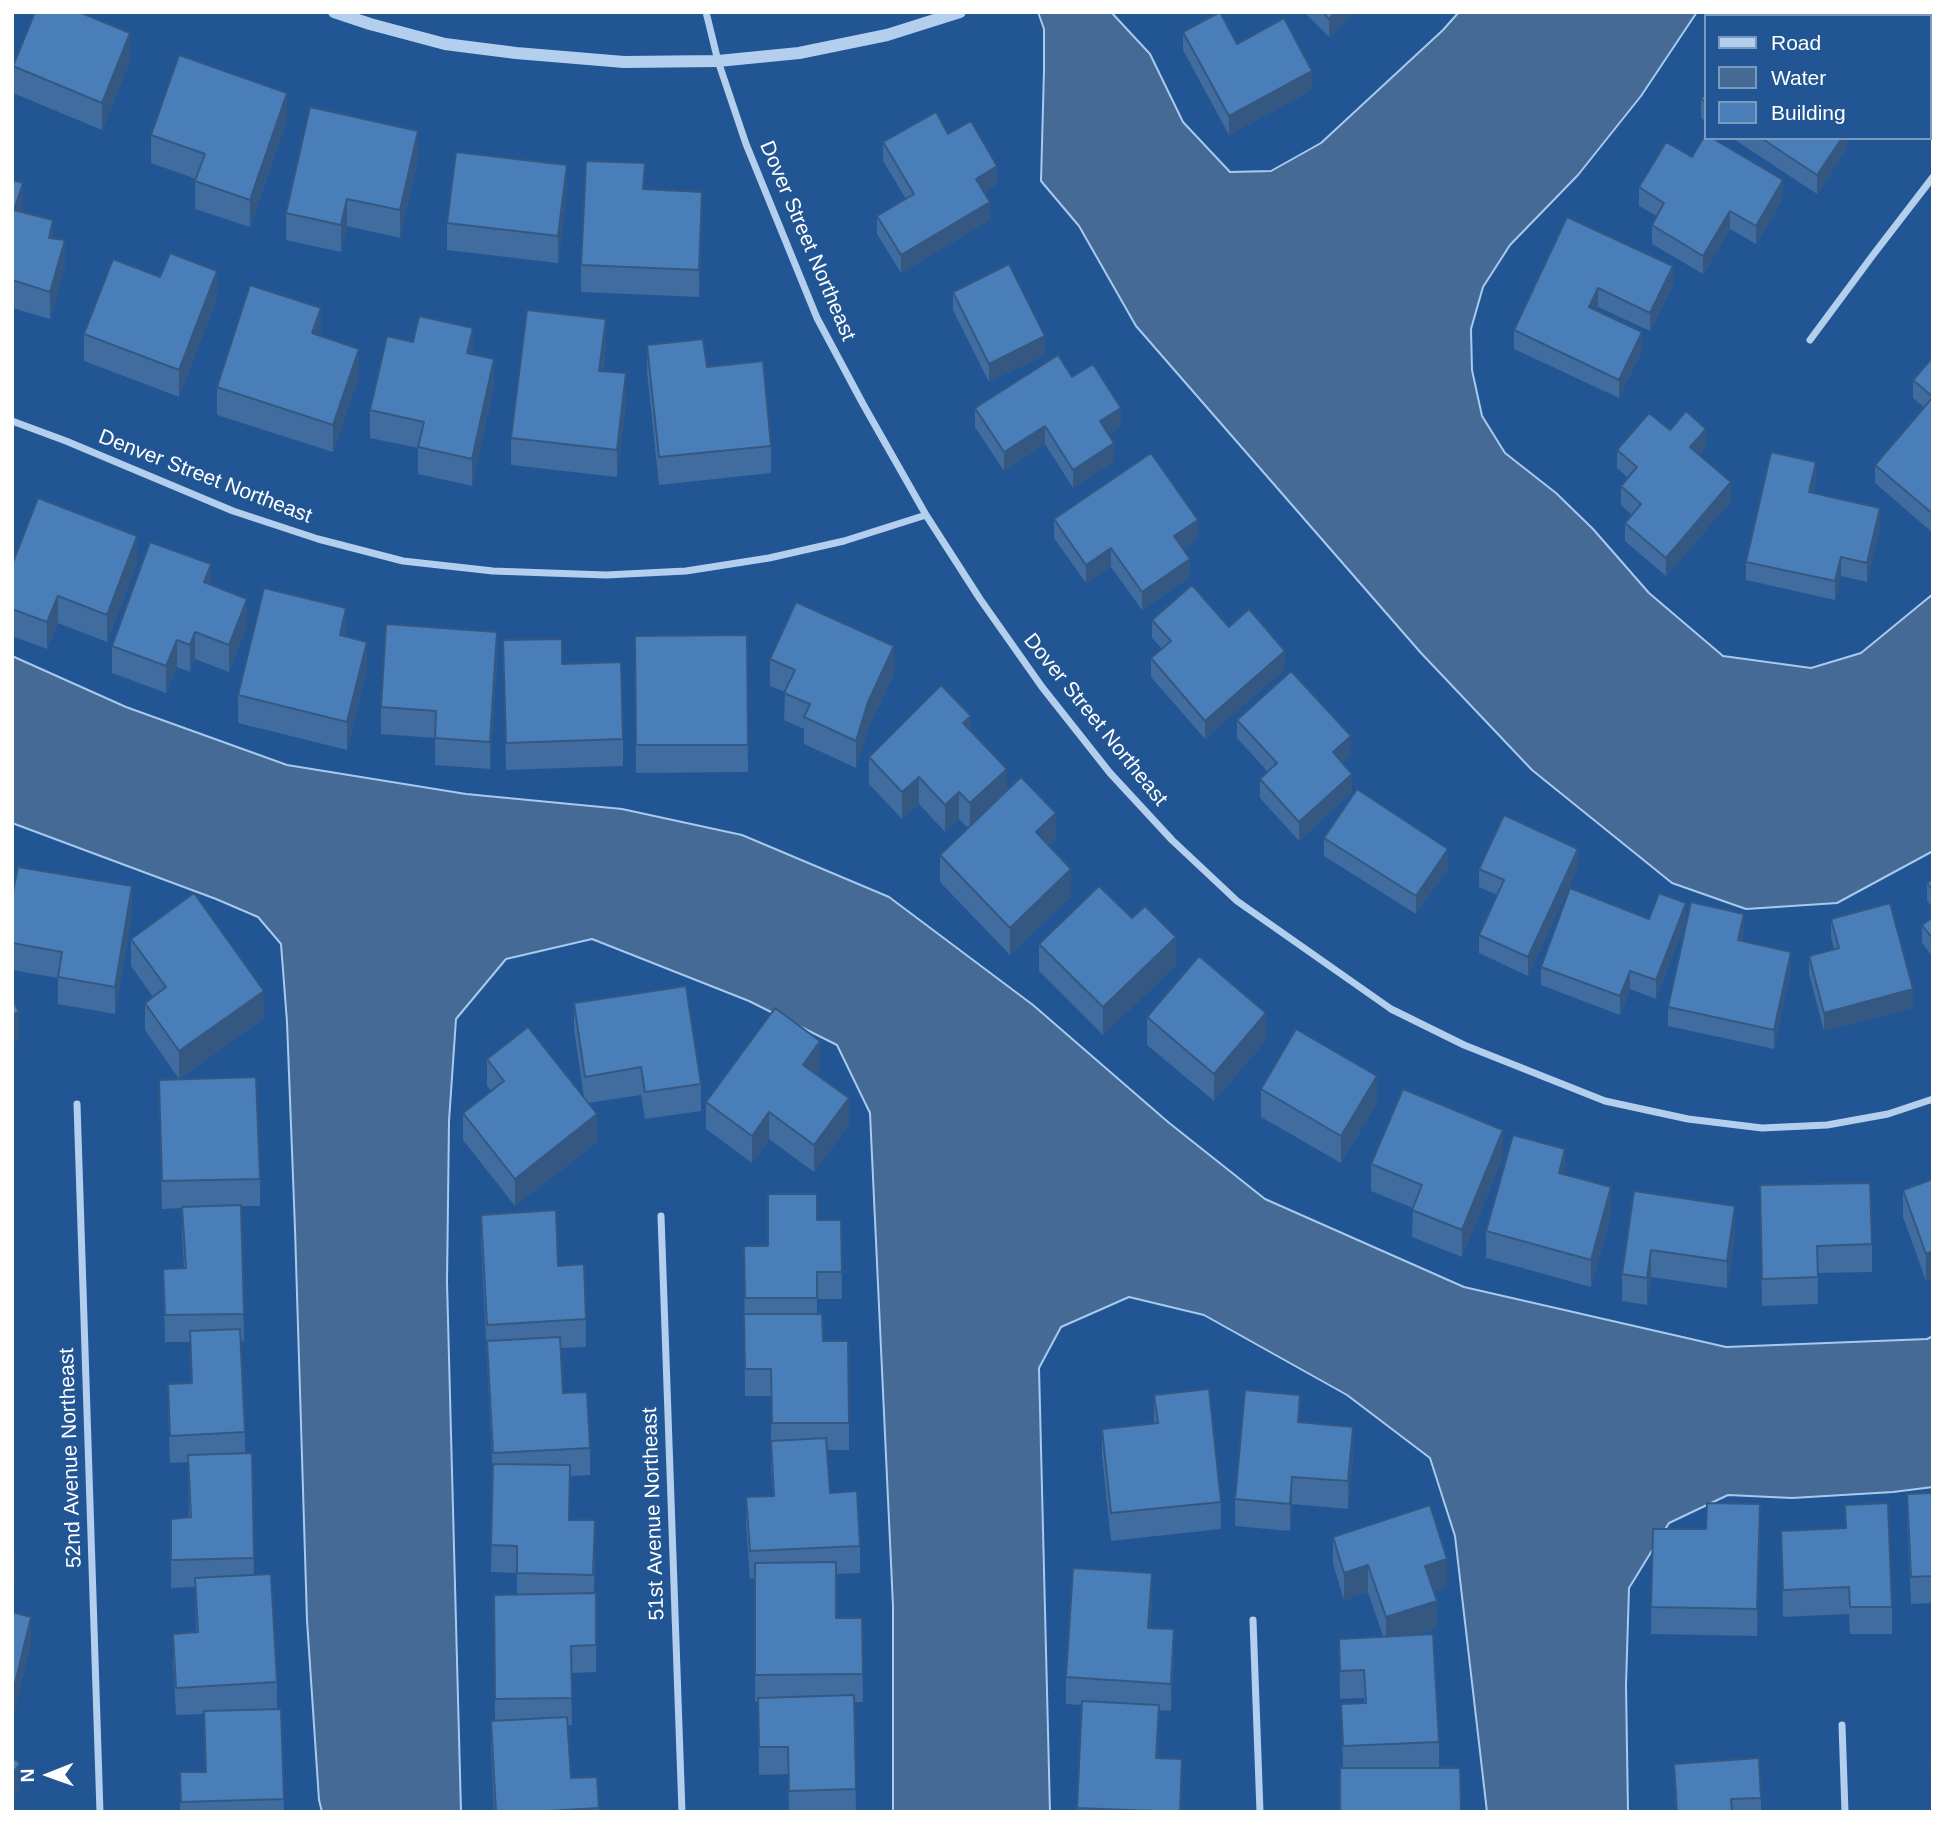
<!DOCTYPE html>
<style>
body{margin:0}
#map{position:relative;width:1945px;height:1824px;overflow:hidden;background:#215593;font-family:Helvetica,sans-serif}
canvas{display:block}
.frame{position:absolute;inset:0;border:14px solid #fff;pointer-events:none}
.legend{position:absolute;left:1704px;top:14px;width:228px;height:126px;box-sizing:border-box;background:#215593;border:2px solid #7a99be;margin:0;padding:9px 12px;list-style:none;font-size:21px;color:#fff}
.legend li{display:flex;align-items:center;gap:14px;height:35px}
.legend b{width:35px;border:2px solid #7a99be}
.north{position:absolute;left:14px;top:1740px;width:70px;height:70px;-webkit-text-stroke:5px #215593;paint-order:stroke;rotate:269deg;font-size:19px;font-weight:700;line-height:28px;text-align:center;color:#fff}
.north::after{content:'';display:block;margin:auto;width:24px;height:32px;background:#fff;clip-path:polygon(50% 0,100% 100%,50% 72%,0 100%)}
</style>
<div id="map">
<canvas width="1945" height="1824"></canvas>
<div class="frame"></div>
<ul class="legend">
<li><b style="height:9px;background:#b4cfed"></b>Road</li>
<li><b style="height:19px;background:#466a96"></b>Water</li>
<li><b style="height:19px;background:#4a7eb9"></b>Building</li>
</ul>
<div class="north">N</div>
</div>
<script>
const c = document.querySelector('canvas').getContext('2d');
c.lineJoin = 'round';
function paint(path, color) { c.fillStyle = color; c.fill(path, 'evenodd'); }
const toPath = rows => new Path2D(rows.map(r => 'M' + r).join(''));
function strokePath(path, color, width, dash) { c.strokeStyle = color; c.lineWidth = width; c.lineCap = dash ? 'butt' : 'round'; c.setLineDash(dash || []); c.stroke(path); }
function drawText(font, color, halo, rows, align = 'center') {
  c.font = font + ' Helvetica,sans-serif'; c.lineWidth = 7; c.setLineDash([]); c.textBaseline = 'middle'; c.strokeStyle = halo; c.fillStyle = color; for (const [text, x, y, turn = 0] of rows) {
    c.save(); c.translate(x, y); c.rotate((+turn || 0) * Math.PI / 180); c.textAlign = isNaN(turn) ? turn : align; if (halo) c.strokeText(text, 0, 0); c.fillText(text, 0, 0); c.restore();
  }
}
const water = toPath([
 [1038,12,1111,12,1150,54,1183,122,1230,172,1271,171,1321,143,1443,30,1459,12,1697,12,1641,96,1578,175,1510,245,1483,287,1471,329,1472,370,1482,416,1505,453,1556,493,1593,529,1649,593,1723,656,1811,668,1861,653,1933,594,1933,851,1837,903,1746,909,1672,883,1532,770,1421,653,1136,326,1079,226,1041,181,1044,70,1044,29,1038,12],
 [12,656,126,707,287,765,466,794,622,809,742,835,889,897,1033,1005,1168,1122,1265,1199,1464,1287,1726,1347,1927,1339,1933,1336,1933,1487,1893,1492,1792,1498,1728,1495,1669,1523,1629,1588,1626,1685,1628,1812,1487,1812,1455,1536,1430,1458,1347,1395,1204,1315,1129,1297,1061,1327,1039,1368,1050,1812,893,1812,893,1606,870,1113,837,1045,749,1001,592,939,506,959,456,1019,449,1121,447,1282,461,1812,322,1812,319,1800,307,1620,295,1229,287,1022,281,944,258,917,216,899,12,823,12,656]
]);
paint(water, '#466a96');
strokePath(water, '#a7caef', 2);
strokePath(toPath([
 [706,12,718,61,746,144,817,318,863,404,926,515,980,599,1042,687,1110,773,1172,840,1237,901,1391,1009,1464,1045,1605,1101,1688,1119,1762,1128,1827,1125,1888,1114,1933,1099],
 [1810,340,1873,255,1933,177],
 [12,421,66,441,233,511,318,539,403,561,493,571,606,575,686,571,769,558,844,541,926,515],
 [77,1104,100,1812],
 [661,1216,682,1812],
 [1253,1620,1260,1812],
 [1842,1725,1845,1812]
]), '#b4cfed', 7);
strokePath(toPath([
 [334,12,370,24,445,44,516,53,624,62,718,61,799,53,887,35,960,12]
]), '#b4cfed', 12);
paint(toPath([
 [1304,12,1354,12,1329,37],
 [1772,12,1864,12,1862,16,1774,16,1772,15],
 [1183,32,1237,44,1312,90,1229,135,1183,50],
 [130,61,102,130,13,93,13,66],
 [1705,93,1705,121,1701,118,1701,99],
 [287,120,250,227,195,209,195,181,196,179,151,163,151,135],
 [948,134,997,184,984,192,990,220,901,273,877,234,877,216,906,199,883,161,883,142],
 [1732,138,1847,138,1847,148,1817,194],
 [1692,157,1783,199,1756,244,1730,229,1703,274,1652,244,1652,225,1657,216,1639,206,1639,187],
 [418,158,400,238,347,226,341,252,286,240,286,213],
 [12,180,22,212,53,238,65,267,50,319,12,308],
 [567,192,558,263,447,250,447,223],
 [1567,217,1673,285,1650,331,1598,307,1596,311,1642,351,1619,398,1514,349,1514,330],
 [702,219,699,297,581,292,581,265],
 [160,277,217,298,179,397,84,361,84,334],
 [953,292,1045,355,989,382,953,310],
 [321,335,320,336,359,376,333,452,217,415,217,387],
 [647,345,771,446,771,473,659,485,647,372],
 [606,347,603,371,626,401,617,477,511,465,511,438],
 [473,354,494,386,472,486,418,474,418,448,370,438,370,410],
 [1933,357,1933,533,1875,483,1875,465,1924,407,1913,398,1913,380],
 [1072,377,1121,426,1109,434,1114,462,1073,488,1045,444,1004,471,975,427,975,408],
 [1670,430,1706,447,1699,455,1731,501,1666,576,1625,541,1625,523,1632,515,1621,505,1621,486,1628,478,1617,468,1617,450],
 [1816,480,1813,493,1880,527,1867,582,1841,576,1835,600,1746,580,1746,562],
 [1054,519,1198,538,1183,549,1190,577,1142,610,1111,567,1086,583,1054,538],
 [137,563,107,642,58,623,47,649,12,636,12,565],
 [211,585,247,626,229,672,195,659,190,672,177,667,166,693,112,673,112,646],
 [1152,620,1229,627,1285,669,1205,739,1151,677,1151,658,1162,649,1152,638],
 [747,635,748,772,636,773,635,636],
 [346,636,367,669,347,750,238,723,238,695],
 [503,640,562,664,623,739,623,766,506,770],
 [497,659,490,769,435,765,435,738,381,734,381,707],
 [770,659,894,673,868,729,856,768,804,744,804,729,784,720,785,692,770,686],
 [1237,720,1351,754,1342,762,1352,792,1299,841,1260,798,1260,779,1268,772,1237,738],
 [971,732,1007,790,1056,840,1049,846,1071,896,1010,955,940,882,940,855,968,828,959,819,945,832,919,804,902,819,869,784,869,757],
 [1324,838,1448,868,1416,914,1324,856],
 [1578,867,1528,976,1479,953,1479,935,1497,895,1479,887,1479,869],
 [1933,879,1933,908,1927,901,1927,883],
 [12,897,132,913,115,1014,58,1004,58,978,12,970],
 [1933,917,1933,957,1922,943,1922,925],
 [1649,919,1686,921,1656,999,1630,989,1620,1015,1541,985,1541,967],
 [1831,919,1913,1008,1824,1031,1809,974,1809,956,1834,949,1831,937],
 [1744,932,1742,941,1791,970,1774,1049,1668,1026,1668,1007],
 [131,939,264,1018,179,1079,145,1030,145,1003,153,997,131,966],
 [1039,944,1176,965,1103,1035,1039,971],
 [574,1003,701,1084,701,1111,645,1119,641,1095,588,1103,597,1142,515,1206,463,1140,463,1113,491,1091,487,1086,487,1059,584,1098,574,1030],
 [1147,1017,1266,1040,1214,1101,1147,1045],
 [820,1068,816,1074,849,1125,814,1172,769,1139,752,1163,706,1129,706,1102],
 [159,1080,260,1179,260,1206,241,1206,244,1341,240,1341,245,1432,245,1453,252,1453,254,1575,277,1682,277,1709,281,1709,284,1812,180,1812,180,1772,205,1772,204,1714,176,1715,173,1661,173,1634,196,1632,195,1587,171,1588,171,1519,189,1517,188,1462,170,1463,168,1411,168,1384,191,1383,190,1342,165,1342,163,1269,184,1268,182,1234,182,1208,162,1209],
 [1261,1089,1377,1103,1341,1163,1261,1117],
 [1503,1157,1462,1257,1412,1237,1413,1208,1371,1191,1371,1164],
 [1565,1175,1611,1214,1591,1287,1486,1258,1486,1231],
 [1933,1179,1933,1278,1926,1281,1903,1217,1903,1190],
 [1760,1185,1872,1244,1872,1272,1818,1273,1818,1304,1762,1306],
 [1634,1191,1735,1233,1727,1288,1651,1277,1647,1305,1622,1301,1622,1274],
 [481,1215,558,1266,586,1319,586,1347,560,1348,563,1393,590,1448,590,1475,570,1476,570,1520,595,1548,594,1593,596,1593,596,1672,571,1673,572,1725,568,1725,571,1778,597,1777,599,1812,494,1812,491,1748,491,1721,495,1721,494,1595,517,1595,517,1573,491,1572,493,1479,481,1242],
 [817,1220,841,1220,842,1299,817,1299,817,1314,823,1341,849,1423,849,1450,827,1450,830,1493,860,1546,860,1573,836,1574,836,1618,862,1618,863,1702,854,1702,856,1812,789,1812,788,1774,759,1775,758,1702,755,1702,755,1578,750,1579,746,1525,746,1497,773,1496,771,1468,771,1396,745,1396,744,1246,768,1246],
 [1154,1395,1221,1502,1221,1529,1111,1541,1102,1456,1102,1429,1154,1423],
 [1300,1422,1353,1454,1348,1509,1292,1504,1290,1531,1235,1526,1235,1499],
 [1933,1493,1933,1603,1911,1604,1907,1521,1907,1494],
 [1845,1505,1892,1607,1892,1634,1850,1634,1849,1614,1783,1617,1781,1531,1845,1528],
 [12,1526,13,1526,14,1606,12,1606],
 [1760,1531,1757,1636,1651,1634,1651,1607],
 [1333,1537,1447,1586,1433,1591,1437,1628,1416,1635,1439,1742,1439,1768,1343,1768,1341,1704,1364,1703,1364,1698,1340,1699,1339,1639,1383,1636,1368,1592,1344,1600,1333,1564],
 [1152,1600,1150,1628,1174,1656,1171,1711,1159,1710,1158,1758,1182,1786,1181,1812,1077,1812,1081,1705,1066,1704,1066,1677],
 [1674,1764,1761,1798,1761,1812,1676,1812]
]), '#406c9f');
paint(toPath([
 [1335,12,1354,12,1329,37,1329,19],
 [1854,12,1864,12,1862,16,1852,16],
 [130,33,130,61,102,130,102,103],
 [1312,71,1312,90,1229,135,1229,116],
 [287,93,287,120,250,227,250,200],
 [418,131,418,158,400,238,400,210],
 [1842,138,1847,138,1847,148,1817,194,1817,175],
 [567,165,567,192,558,263,558,236],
 [997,166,997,184,976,197,976,179],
 [1783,180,1783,199,1756,244,1756,226],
 [23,183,23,211,14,237,14,210],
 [702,192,702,219,699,297,699,270],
 [347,199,347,226,341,252,341,225],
 [990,202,990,220,901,273,901,255],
 [1730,211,1730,229,1703,274,1703,256],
 [53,220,53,248,49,238],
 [65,240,65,267,50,319,50,292],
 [1673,266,1673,285,1650,331,1650,313],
 [217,271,217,298,179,397,179,370],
 [1598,288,1598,307,1589,326,1589,307],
 [321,308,321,335,312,360,312,333],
 [606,319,606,347,599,398,599,371],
 [473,328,473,355,467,353],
 [1642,332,1642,351,1619,398,1619,380],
 [1045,336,1045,355,989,382,989,364],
 [359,349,359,376,333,452,333,425],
 [494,359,494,386,472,486,472,459],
 [626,373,626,401,617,477,617,450],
 [1121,408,1121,426,1100,439,1100,421],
 [1045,426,1045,444,1004,471,1004,452],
 [1706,429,1706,447,1690,466,1690,447],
 [1114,443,1114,462,1073,488,1073,470],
 [1816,462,1816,480,1809,511,1809,492],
 [1731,482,1731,501,1666,576,1666,558],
 [1880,508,1880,527,1867,582,1867,563],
 [14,513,14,540,12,546,12,518],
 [1198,520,1198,538,1174,555,1174,536],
 [137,536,137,563,107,642,107,615],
 [1111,548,1111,567,1086,583,1086,565],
 [1841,557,1841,576,1835,600,1835,581],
 [1190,559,1190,577,1142,610,1142,592],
 [211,564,211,592,204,582],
 [58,596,58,623,47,649,47,622],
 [247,599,247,626,229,672,229,645],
 [346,608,346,635,340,662,340,635],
 [195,632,195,659,190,672,190,645],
 [497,632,497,659,490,769,490,742],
 [177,640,177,667,166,693,166,666],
 [367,642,367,669,347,750,347,722],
 [894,646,894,673,868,729,856,768,856,741,868,702],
 [1285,651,1285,669,1205,739,1205,721],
 [971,716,971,743,963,723],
 [1351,736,1351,754,1333,771,1333,752],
 [1007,769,1007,796,970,830,970,803],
 [1352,774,1352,792,1299,841,1299,822],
 [919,777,919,804,902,819,902,792],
 [959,792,959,819,945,832,945,805],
 [1056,813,1056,840,1036,859,1036,832],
 [1448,849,1448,868,1416,914,1416,896],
 [1578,849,1578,867,1528,976,1528,957],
 [1071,869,1071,896,1010,955,1010,928],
 [132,886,132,913,115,1014,115,987],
 [1686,903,1686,921,1656,999,1656,980],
 [1744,914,1744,932,1738,959,1738,940],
 [1176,937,1176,965,1103,1035,1103,1007],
 [1791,952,1791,970,1774,1049,1774,1030],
 [1630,971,1630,989,1620,1015,1620,996],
 [1913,989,1913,1008,1824,1031,1824,1013],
 [264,991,264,1018,179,1079,179,1051],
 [19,1012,19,1040,12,1043,12,1015],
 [1266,1013,1266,1040,1214,1101,1214,1074],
 [820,1041,820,1068,803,1092,803,1065],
 [1377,1076,1377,1103,1341,1163,1341,1136],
 [849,1098,849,1125,814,1172,814,1145],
 [769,1112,769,1139,752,1163,752,1136],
 [597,1114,597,1142,515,1206,515,1179],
 [1503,1130,1503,1157,1462,1257,1462,1230],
 [1565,1149,1565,1176,1559,1173],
 [1611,1187,1611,1214,1591,1287,1591,1260],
 [1735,1206,1735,1233,1727,1288,1727,1261],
 [1651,1250,1651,1277,1647,1305,1647,1278],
 [1933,1251,1933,1278,1926,1281,1926,1254],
 [1300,1395,1300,1422,1298,1422],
 [1353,1427,1353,1454,1348,1509,1348,1481],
 [1292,1477,1292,1504,1290,1531,1290,1504],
 [1760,1504,1760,1531,1757,1636,1757,1609],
 [1447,1559,1447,1586,1425,1593,1425,1566],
 [1368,1565,1368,1592,1344,1600,1344,1573],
 [1152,1573,1152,1600,1148,1655,1148,1628],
 [1437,1601,1437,1628,1386,1644,1386,1617],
 [31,1617,31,1644,12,1724,12,1696],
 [1174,1629,1174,1656,1171,1711,1171,1684],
 [1159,1705,1159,1732,1156,1785,1156,1758],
 [1182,1759,1182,1786,1181,1812,1180,1812],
 [20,1763,20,1790,12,1803,12,1775]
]), '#345882');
const building = toPath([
 [35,12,79,12,130,33,102,103,13,66,35,12],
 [1220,12,1237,44,1284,18,1312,71,1229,116,1183,32,1220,12],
 [1323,12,1335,12,1329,19,1323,12],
 [1759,12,1767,12,1773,16,1756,16,1759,12],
 [1801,12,1854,12,1852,16,1807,16,1801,12],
 [179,55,287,93,250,200,195,181,205,154,151,135,179,55],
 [1705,93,1705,102,1701,99,1705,93],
 [310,107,418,131,400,210,347,199,341,225,286,213,310,107],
 [936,112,948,134,971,121,997,166,976,179,990,202,901,255,877,216,914,194,883,142,936,112],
 [1705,135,1705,138,1712,138,1783,180,1756,226,1730,211,1703,256,1652,225,1664,203,1639,187,1666,142,1692,157,1705,135],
 [1761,138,1842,138,1817,175,1761,138],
 [456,152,567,165,558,236,447,223,456,152],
 [586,161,645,163,643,189,702,192,699,270,581,265,586,161],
 [12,180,23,183,14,210,53,220,49,238,65,240,50,292,12,280,12,180],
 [1567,217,1673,266,1650,313,1598,288,1589,307,1642,332,1619,380,1514,330,1567,217],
 [170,253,217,271,179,370,84,334,113,259,160,277,170,253],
 [1009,264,1045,336,989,364,953,292,1009,264],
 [250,285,321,308,312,333,359,349,333,425,217,387,250,285],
 [527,310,606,319,599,371,626,373,617,450,511,438,527,310],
 [419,316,473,328,467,353,494,359,472,459,418,447,424,422,370,410,387,336,413,342,419,316],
 [703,339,707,367,763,361,771,446,659,457,647,345,703,339],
 [1058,355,1072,377,1093,364,1121,408,1100,421,1114,443,1073,470,1045,426,1004,452,975,408,1058,355],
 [1933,357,1933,514,1875,465,1933,397,1913,380,1933,357],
 [1686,411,1706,429,1690,447,1731,482,1666,558,1625,523,1641,504,1621,486,1637,467,1617,450,1649,413,1670,430,1686,411],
 [1771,452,1816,462,1809,492,1880,508,1867,563,1841,557,1835,581,1746,562,1771,452],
 [1151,453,1198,520,1174,536,1190,559,1142,592,1111,548,1086,565,1054,519,1151,453],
 [38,498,137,536,107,615,58,596,47,622,12,609,12,565,38,498],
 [150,542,211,564,204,582,247,599,229,645,195,632,190,645,177,640,166,666,112,646,150,542],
 [1192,585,1229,627,1249,609,1285,651,1205,721,1151,658,1171,641,1152,620,1192,585],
 [264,588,346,608,340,635,367,642,347,722,238,695,264,588],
 [796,602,894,646,868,702,856,741,804,717,810,704,784,693,795,670,770,659,796,602],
 [386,624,497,632,490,742,435,738,436,711,381,707,386,624],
 [747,635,748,745,636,745,635,636,747,635],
 [562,639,562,664,621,662,623,739,506,743,503,640,562,639],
 [1291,671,1351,736,1333,752,1352,774,1299,822,1260,779,1277,763,1237,720,1291,671],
 [941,685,971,716,963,723,1007,769,970,803,959,792,945,805,919,777,902,792,869,757,941,685],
 [1021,777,1056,813,1036,832,1071,869,1010,928,940,855,1021,777],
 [1357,789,1448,849,1416,896,1324,838,1357,789],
 [1504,815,1578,849,1528,957,1479,935,1504,880,1479,869,1504,815],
 [18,867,132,886,115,987,58,977,62,952,12,943,12,897,18,867],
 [1933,879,1933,890,1927,883,1933,879],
 [1099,886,1132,918,1145,906,1176,937,1103,1007,1039,944,1099,886],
 [1570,888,1649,919,1659,893,1686,903,1656,980,1630,971,1620,996,1541,967,1570,888],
 [194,893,264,991,179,1051,145,1003,166,987,131,939,194,893],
 [1691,902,1744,914,1738,940,1791,952,1774,1030,1668,1007,1691,902],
 [1890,903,1913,989,1824,1013,1809,956,1839,948,1831,919,1890,903],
 [1933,917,1933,939,1922,925,1933,917],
 [1199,956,1266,1013,1214,1074,1147,1017,1199,956],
 [686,986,701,1084,645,1092,641,1067,585,1077,574,1003,686,986],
 [12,998,19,1012,12,1015,12,998],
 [775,1008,820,1041,803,1065,849,1098,814,1145,769,1112,752,1136,706,1102,775,1008],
 [528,1027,597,1114,515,1179,463,1113,504,1081,487,1059,528,1027],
 [1296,1029,1377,1076,1341,1136,1261,1089,1296,1029],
 [256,1077,260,1179,162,1181,159,1080,256,1077],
 [1403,1089,1503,1130,1462,1230,1412,1210,1422,1185,1371,1164,1403,1089],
 [1513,1135,1565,1149,1559,1173,1611,1187,1591,1260,1486,1231,1513,1135],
 [1933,1179,1933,1251,1926,1254,1903,1190,1933,1179],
 [1870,1183,1872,1244,1817,1246,1818,1277,1762,1279,1760,1185,1870,1183],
 [1634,1191,1735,1206,1727,1261,1651,1250,1647,1278,1622,1274,1634,1191],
 [768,1194,817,1194,817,1220,841,1220,842,1272,817,1272,817,1298,745,1298,744,1246,768,1246,768,1194],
 [241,1205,244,1314,165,1315,163,1269,186,1268,182,1207,241,1205],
 [556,1210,558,1266,584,1264,586,1319,487,1325,481,1215,556,1210],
 [744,1314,822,1314,823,1341,848,1341,849,1423,772,1423,771,1369,745,1369,744,1314],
 [240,1329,245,1432,170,1436,168,1384,192,1383,190,1331,240,1329],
 [560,1337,563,1393,587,1392,590,1448,493,1453,487,1341,560,1337],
 [1209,1389,1221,1502,1111,1513,1102,1429,1158,1423,1154,1395,1209,1389],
 [1245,1390,1300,1395,1298,1422,1353,1427,1348,1481,1292,1477,1290,1504,1235,1499,1245,1390],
 [826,1438,830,1493,857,1491,860,1546,750,1551,746,1497,774,1496,771,1441,826,1438],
 [252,1453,254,1558,171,1560,171,1519,191,1517,188,1455,252,1453],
 [493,1464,570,1465,569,1520,595,1520,593,1575,517,1573,517,1546,491,1545,493,1464],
 [1933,1493,1933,1576,1911,1577,1907,1494,1933,1493],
 [1707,1503,1760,1504,1757,1609,1651,1607,1653,1529,1706,1529,1707,1503],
 [1888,1503,1892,1607,1850,1607,1849,1587,1783,1590,1781,1531,1846,1528,1845,1505,1888,1503],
 [1430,1505,1447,1559,1425,1566,1437,1601,1386,1617,1368,1565,1344,1573,1333,1537,1430,1505],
 [12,1526,13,1526,14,1579,12,1579,12,1526],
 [836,1562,836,1618,862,1618,863,1674,755,1675,755,1563,836,1562],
 [1073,1568,1152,1573,1148,1628,1174,1629,1171,1684,1066,1677,1073,1568],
 [271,1574,277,1682,176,1688,173,1634,198,1632,195,1578,271,1574],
 [596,1593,596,1645,571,1646,572,1698,495,1699,494,1595,596,1593],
 [12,1612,31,1617,12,1696,12,1612],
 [1433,1634,1439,1742,1343,1746,1341,1704,1366,1703,1364,1670,1340,1671,1339,1639,1433,1634],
 [854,1695,856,1789,789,1791,788,1747,759,1747,758,1698,854,1695],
 [1082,1701,1159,1705,1156,1758,1182,1759,1180,1812,1077,1808,1082,1701],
 [281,1709,284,1799,181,1802,180,1772,206,1772,204,1711,281,1709],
 [567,1717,571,1778,597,1777,599,1808,530,1812,496,1812,491,1721,567,1717],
 [1933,1756,1933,1812,1931,1757,1933,1756],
 [12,1758,20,1763,12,1775,12,1758],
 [1759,1758,1761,1798,1731,1799,1732,1812,1677,1812,1674,1764,1759,1758],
 [1340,1768,1460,1768,1461,1812,1340,1812,1340,1768]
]);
paint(building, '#4a7eb9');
strokePath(building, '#345882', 2);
drawText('21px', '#fff', '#215593', [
 ["Dover Street Northeast",807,241,67],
 ["Denver Street Northeast",205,477,21],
 ["Dover Street Northeast",1095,720,51],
 ["52nd Avenue Northeast",71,1458,-92],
 ["51st Avenue Northeast",654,1514,-92]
]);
</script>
